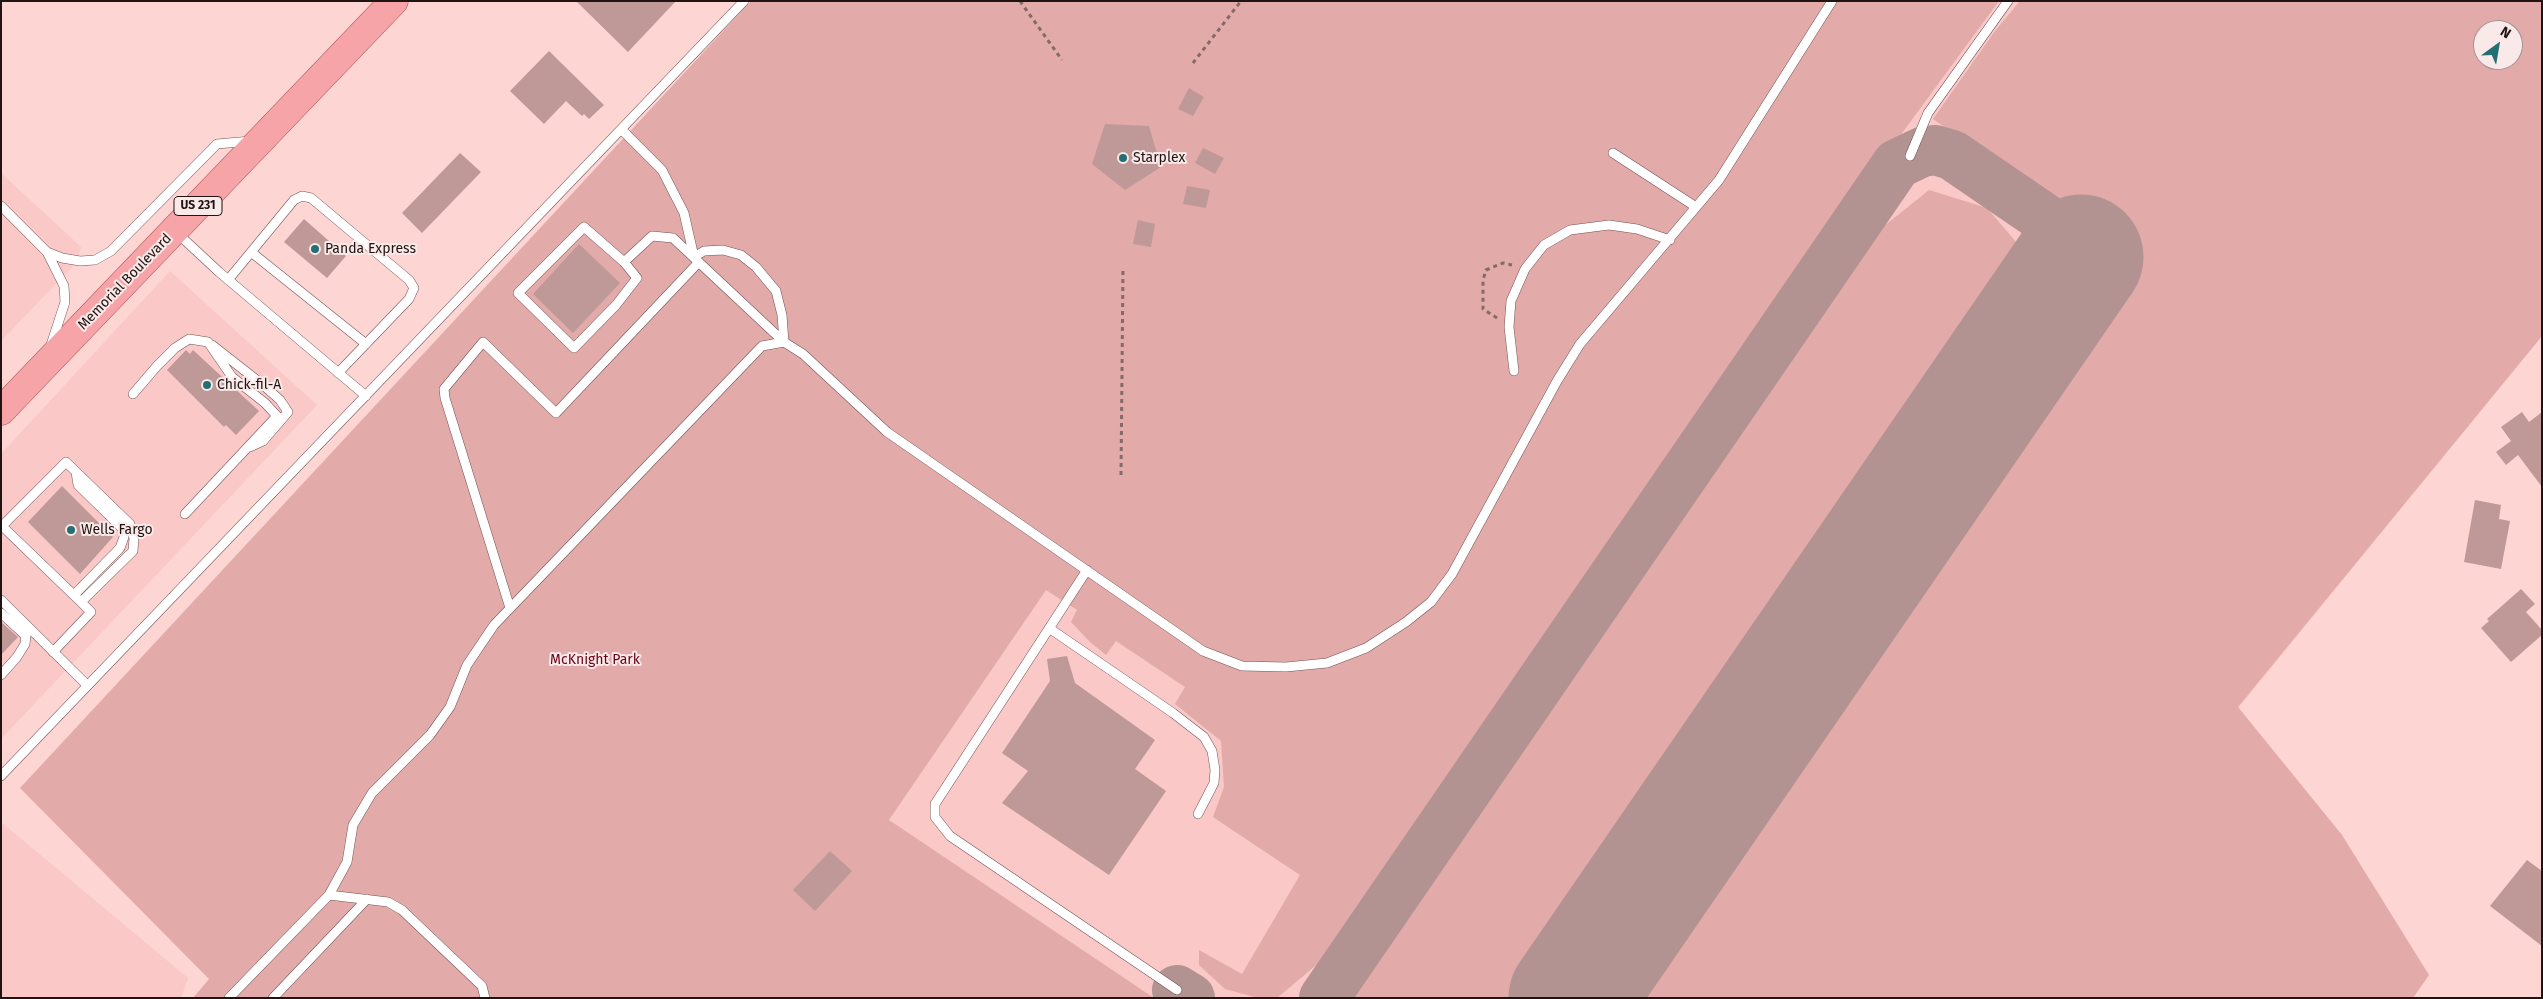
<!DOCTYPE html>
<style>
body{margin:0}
#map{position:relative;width:2543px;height:999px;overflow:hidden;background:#fdd5d3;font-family:"Fira Sans",sans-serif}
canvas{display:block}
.frame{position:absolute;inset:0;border:2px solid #201312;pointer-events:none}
.north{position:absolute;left:2473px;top:20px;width:50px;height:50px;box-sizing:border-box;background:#f9e9e8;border:1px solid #a29392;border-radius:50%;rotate:32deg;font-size:14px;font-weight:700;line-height:20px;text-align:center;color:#201312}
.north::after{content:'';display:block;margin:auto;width:18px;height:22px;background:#246f73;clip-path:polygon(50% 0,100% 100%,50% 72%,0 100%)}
</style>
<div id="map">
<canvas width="2543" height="999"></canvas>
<div class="frame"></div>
<div class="north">N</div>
</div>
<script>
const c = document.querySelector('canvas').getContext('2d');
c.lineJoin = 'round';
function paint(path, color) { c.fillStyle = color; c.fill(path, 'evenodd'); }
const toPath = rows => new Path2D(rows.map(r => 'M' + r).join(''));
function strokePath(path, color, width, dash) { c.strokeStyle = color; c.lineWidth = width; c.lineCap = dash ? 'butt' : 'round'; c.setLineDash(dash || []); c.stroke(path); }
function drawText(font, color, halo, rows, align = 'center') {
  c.font = font + ' "Fira Sans",sans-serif'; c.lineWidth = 4; c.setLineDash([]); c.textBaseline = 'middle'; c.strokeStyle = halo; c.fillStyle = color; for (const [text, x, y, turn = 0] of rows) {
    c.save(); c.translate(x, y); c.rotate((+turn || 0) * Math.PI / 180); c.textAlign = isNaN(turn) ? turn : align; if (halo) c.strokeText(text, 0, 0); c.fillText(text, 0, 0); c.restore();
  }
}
paint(toPath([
 [1919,1,2542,1,2542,336,2186,772,1985,998,1142,998,889,820,1045,589,1223,709],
 [2483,30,2513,30,2513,60,2483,60],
 [1,173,81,247,77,262,1,341],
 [170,271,317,405,1,739,1,454],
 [1,822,188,978,181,998,1,998]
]), '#f9c8c7');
paint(toPath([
 [751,1,1999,1,1817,249,1339,946,1277,998,1258,998,1225,989,1199,965,1199,950,1242,974,1300,875,1213,817,1224,787,1221,741,1175,704,1185,687,1116,641,1106,655,1090,642,1071,622,1077,610,1046,590,889,820,1154,998,193,998,209,979,20,788],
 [2020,1,2542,1,2542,336,2238,707,2342,835,2429,975,2413,998,1621,998,2131,258,1933,119,1995,31],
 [2483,30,2513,30,2513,60,2483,60],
 [1929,190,1987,208,2028,256,1783,616,1518,998,1343,998,1858,247]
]), '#e2aaa9');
strokePath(toPath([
 [1177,990,1190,998],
 [1324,998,1897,164,1922,152,1935,150,1952,155,2050,222,2081,257]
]), '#b29392', 50);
strokePath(toPath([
 [1571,998,2081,257]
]), '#b29392', 125);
paint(toPath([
 [576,1,676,1,628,52],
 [549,51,604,105,589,119,584,114,582,116,566,101,544,124,510,91],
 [1189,88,1204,97,1193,116,1178,109],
 [1105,124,1149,126,1161,167,1125,190,1092,164],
 [1203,148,1224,158,1215,174,1195,163],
 [460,153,481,172,422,233,402,213],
 [1187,186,1210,190,1206,208,1183,204],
 [304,219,346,256,327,278,284,242],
 [1138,220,1155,224,1151,247,1133,244],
 [579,244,620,283,573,333,533,294],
 [186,350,190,354,193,350,259,411,236,435,226,425,224,427,167,370],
 [2522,412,2529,422,2542,412,2542,487,2518,455,2506,465,2496,452,2511,441,2501,427],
 [62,486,113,537,80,574,28,522],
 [2475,500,2501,505,2499,519,2510,521,2501,569,2464,562],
 [2521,589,2535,604,2526,612,2542,630,2542,635,2511,662,2481,628,2489,621,2487,619],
 [1,622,18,637,1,655],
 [1067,656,1075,683,1155,740,1135,769,1166,791,1109,875,1002,803,1028,771,1002,753,1050,681,1047,659],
 [830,851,852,871,815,911,793,890],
 [2527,860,2542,871,2542,946,2490,906]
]), '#bf9997');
const lane = toPath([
 [622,130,662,170,684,213,694,257,704,251,723,250,741,255,756,267,776,291,782,315,784,342],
 [1613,153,1696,207],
 [1910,156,1928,113,2008,1],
 [1,206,47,252,64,286,65,302,51,345],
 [176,232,219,272,366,396],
 [47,252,62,258,80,261,95,260,111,251,217,144,251,141],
 [251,252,366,344],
 [624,262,584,227,518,293,574,348,616,305,637,278,624,262,652,236,673,238,784,342],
 [228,280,294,200,302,196,311,198,409,280,414,288,409,299,338,373],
 [212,345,263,385,280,400,288,412,263,441,250,447],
 [1514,371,1509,327,1511,301,1525,269,1544,245,1570,230,1609,225,1637,229,1670,240],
 [133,394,157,366,175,348,189,339,208,342,232,377,265,403,277,416,185,514],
 [1087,570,935,804,935,817,950,836,1177,990],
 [74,595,120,548,124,537,124,530,78,485,76,472],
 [1,600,87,685],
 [510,608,445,398,444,389,483,342,556,413,698,263],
 [1,613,26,636,25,644,17,657,1,675],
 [1049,628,1173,713,1204,737,1212,751,1215,770,1214,783,1198,814],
 [53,652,91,612,81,602,2,526,66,462,130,524,134,538,133,551,81,602],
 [1,776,744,1],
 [329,895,388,902,402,910,482,986,485,998],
 [229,998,329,895,347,862,353,825,372,793,430,735,450,707,467,665,494,625,762,346,784,342,803,354,887,432,1203,651,1242,666,1286,667,1327,663,1366,648,1406,622,1431,602,1452,574,1557,381,1580,344,1719,180,1832,1],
 [273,998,367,899]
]);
const primary = toPath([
 [1,411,394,1]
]);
strokePath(lane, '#745251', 10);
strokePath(primary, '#a84a4e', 29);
strokePath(toPath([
 [1020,1,1062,60],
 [1193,63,1241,1],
 [1497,318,1483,309,1483,280,1486,270,1503,263,1512,265],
 [1121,475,1123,267]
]), '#846a69', 3, [4, 4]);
strokePath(lane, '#fff', 9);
strokePath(primary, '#f7a4a8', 28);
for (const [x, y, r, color] of [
 [1123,158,5,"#246f73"],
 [315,249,5,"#246f73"],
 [207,385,5,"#246f73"],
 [71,530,5,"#246f73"]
]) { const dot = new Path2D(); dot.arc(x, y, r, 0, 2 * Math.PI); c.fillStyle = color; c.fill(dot); strokePath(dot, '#f9e9e8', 2); }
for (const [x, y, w] of [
 [198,206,48]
]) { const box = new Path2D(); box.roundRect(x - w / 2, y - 9.5, w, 19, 4); c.fillStyle = '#f9e9e8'; c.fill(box); strokePath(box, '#201312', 1); }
drawText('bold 12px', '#201312', null, [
 ["US 231",198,206]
]);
drawText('14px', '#201312', '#f9e9e8', [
 ["Starplex",1133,158],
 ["Panda Express",325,249],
 ["Chick-fil-A",217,385],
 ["Wells Fargo",81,530]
], 'left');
drawText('14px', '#201312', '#f9e9e8', [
 ["Memorial Boulevard",125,282,-46]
]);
drawText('14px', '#6b0217', '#f9e9e8', [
 ["McKnight Park",595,660]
]);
</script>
